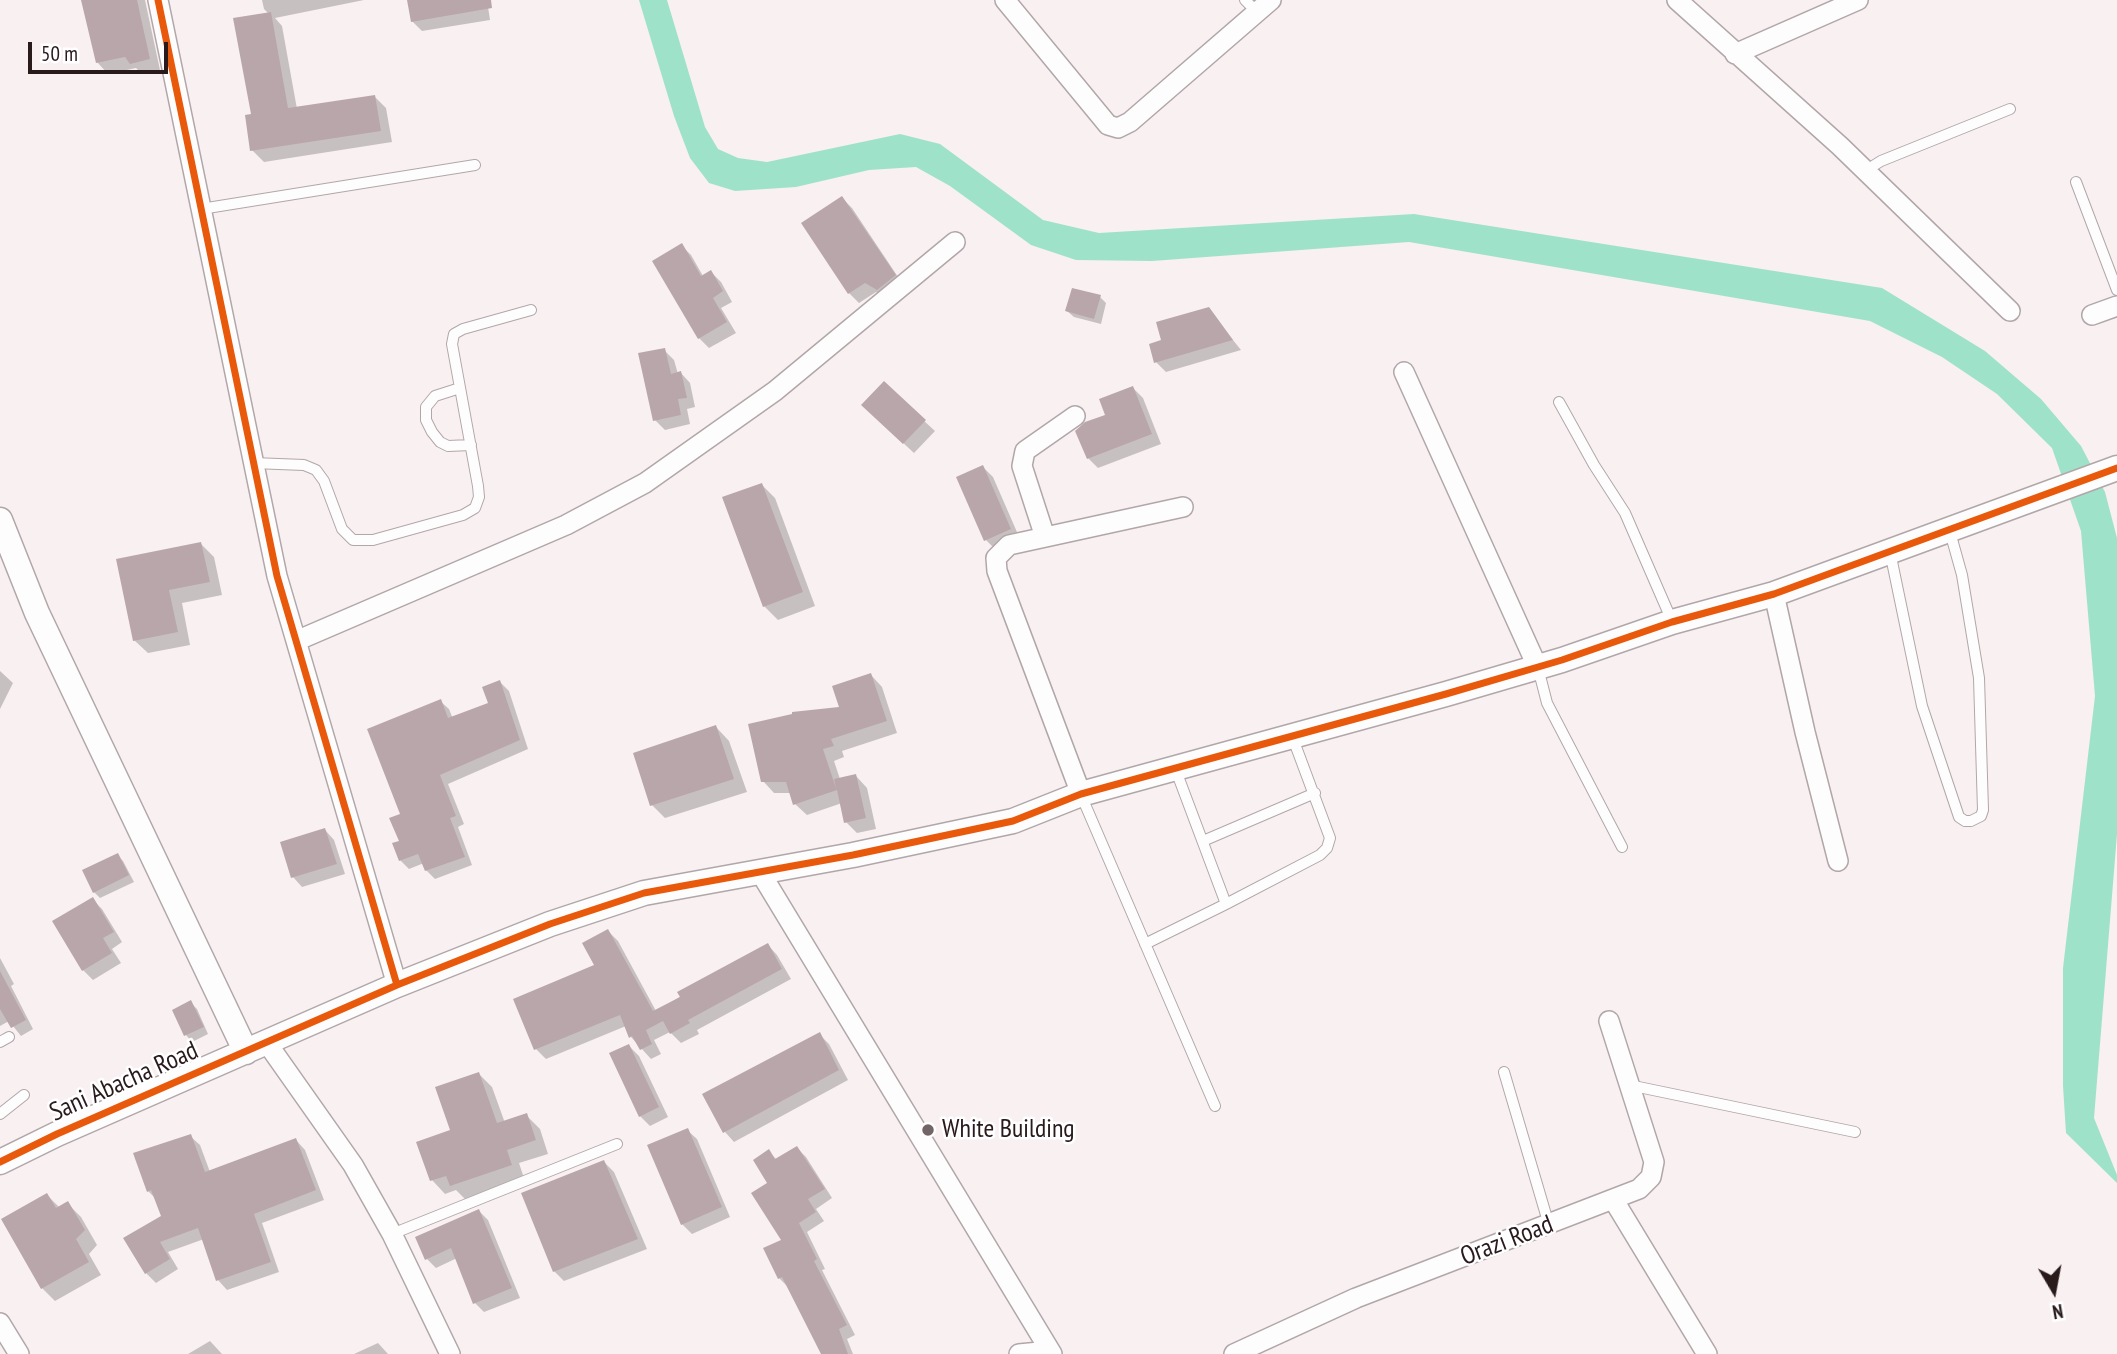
<!DOCTYPE html>
<style>
body{margin:0}
#map{position:relative;width:2117px;height:1354px;overflow:hidden;background:#f9f0f1;font-family:"PT Sans Narrow",sans-serif}
canvas{display:block}
.north{position:absolute;left:2019px;top:1256px;width:70px;height:70px;-webkit-text-stroke:5px #fff;paint-order:stroke;rotate:170deg;font-size:19px;font-weight:700;line-height:28px;text-align:center;color:#291a1c}
.north::after{content:'';display:block;margin:auto;width:24px;height:32px;background:#291a1c;clip-path:polygon(50% 0,100% 100%,50% 72%,0 100%)}
.scale{position:absolute;left:28px;top:42px;width:140px;height:32px;box-sizing:border-box;border:4px solid #291a1c;border-top:0;padding-left:9px;font-size:21px;line-height:24px;white-space:nowrap;color:#291a1c;-webkit-text-stroke:5px #fff;paint-order:stroke}
</style>
<div id="map">
<canvas width="2117" height="1354"></canvas>
<div class="north">N</div>
<div class="scale">50 m</div>
</div>
<script>
const c = document.querySelector('canvas').getContext('2d');
c.lineJoin = 'round';
function paint(path, color) { c.fillStyle = color; c.fill(path, 'evenodd'); }
const toPath = rows => new Path2D(rows.map(r => 'M' + r).join(''));
function strokePath(path, color, width, dash) { c.strokeStyle = color; c.lineWidth = width; c.lineCap = dash ? 'butt' : 'round'; c.setLineDash(dash || []); c.stroke(path); }
function drawText(font, color, halo, rows, align = 'center') {
  c.font = font + ' "PT Sans Narrow",sans-serif'; c.lineWidth = 5; c.setLineDash([]); c.textBaseline = 'middle'; c.strokeStyle = halo; c.fillStyle = color; for (const [text, x, y, turn = 0] of rows) {
    c.save(); c.translate(x, y); c.rotate((+turn || 0) * Math.PI / 180); c.textAlign = isNaN(turn) ? turn : align; if (halo) c.strokeText(text, 0, 0); c.fillText(text, 0, 0); c.restore();
  }
}
paint(toPath([
 [639,0,667,0,705,127,718,149,738,158,767,162,900,134,940,144,1043,220,1099,233,1414,214,1882,288,1985,351,2041,399,2081,446,2105,492,2117,538,2117,834,2094,1118,2117,1175,2117,1183,2066,1133,2063,1086,2063,968,2095,696,2081,531,2052,448,1997,394,1942,357,1870,321,1409,242,1152,261,1076,260,1031,245,950,186,916,167,869,170,796,187,735,191,709,183,690,158,674,116]
]), '#9fe2ca');
paint(toPath([
 [83,0,145,0,160,70,142,74,136,68,108,74,97,62],
 [262,0,364,0,275,18,282,26,297,109,375,97,386,108,392,142,264,162,252,150,253,115,269,14,264,9],
 [409,0,487,0,490,20,422,31,412,21],
 [842,198,852,208,904,286,888,299,876,292,859,303,849,293,803,224],
 [681,245,691,255,703,276,711,272,721,282,732,302,721,308,736,333,709,348,699,338],
 [1100,297,1106,303,1101,324,1074,317,1067,311],
 [1208,309,1241,350,1166,372,1156,362,1163,341],
 [664,350,674,360,678,374,681,373,690,383,695,407,687,409,690,424,665,430,655,420],
 [884,384,935,431,914,453,873,415],
 [1133,388,1143,398,1161,444,1098,468,1088,458,1107,416],
 [983,467,993,477,1020,539,996,550,986,540],
 [762,485,775,498,815,606,778,620,764,606],
 [201,544,214,557,222,595,182,603,190,645,148,653,134,640],
 [0,671,13,683,0,709],
 [871,675,882,687,897,733,842,751,844,757,834,761,840,779,856,776,867,788,876,829,857,833,846,822,842,803,807,815,795,804,792,793,774,793,763,781,842,708],
 [500,682,509,691,528,749,448,784,464,824,458,827,472,865,435,879,426,870,424,863,409,869,400,860,402,815,440,701,449,709,453,719,491,704],
 [716,727,729,741,747,792,665,818,652,805],
 [325,830,334,840,345,874,302,887,293,877],
 [117,855,123,861,134,882,100,898,94,892],
 [92,899,102,909,122,942,112,949,121,963,93,980,83,970],
 [608,931,618,941,656,1011,768,945,777,955,791,979,697,1030,699,1034,681,1043,670,1032,654,1040,661,1054,651,1059,631,1037,626,1026,546,1059,536,1049,596,966],
 [0,958,14,984,11,986,33,1029,21,1036,9,1021,0,1026],
 [191,1003,197,1009,208,1034,192,1042,186,1035,174,1010],
 [819,1034,829,1044,848,1080,734,1142,725,1132],
 [629,1046,639,1056,668,1117,650,1126,640,1116],
 [479,1074,492,1087,505,1123,526,1115,540,1129,548,1154,519,1163,524,1178,465,1199,456,1190,445,1194,432,1180],
 [687,1130,697,1139,730,1217,692,1234,682,1224],
 [190,1136,200,1145,210,1172,296,1140,305,1150,324,1200,262,1223,279,1272,227,1290,218,1280,204,1239,168,1252,178,1269,156,1283,146,1273,163,1217,156,1199,148,1191],
 [797,1148,806,1157,832,1198,816,1209,824,1221,807,1232,825,1269,822,1270,855,1335,847,1339,853,1354,822,1354,788,1287,779,1278,783,1241,770,1183,769,1152,777,1160],
 [604,1162,614,1172,647,1249,564,1281,554,1271],
 [47,1195,60,1208,68,1204,81,1217,97,1245,89,1254,101,1275,55,1301,42,1288],
 [479,1211,488,1220,520,1298,484,1312,475,1303,457,1258,436,1268,427,1259],
 [210,1341,222,1354,188,1354],
 [378,1343,388,1354,354,1354]
]), '#0003');
paint(toPath([
 [81,0,137,0,150,59,130,64,125,57,96,63],
 [407,0,491,0,492,8,411,22],
 [271,12,288,108,375,95,381,131,250,151,245,115,251,114,233,18],
 [842,196,896,275,877,290,865,283,848,294,801,223],
 [682,243,701,276,711,270,723,291,713,298,727,322,698,339,652,261],
 [1072,288,1101,295,1094,319,1065,311],
 [1209,307,1233,340,1154,363,1149,344,1161,340,1156,322],
 [665,348,671,374,681,371,687,398,678,399,681,415,653,421,638,353],
 [884,381,926,420,903,444,861,405],
 [1133,386,1152,434,1087,459,1075,431,1085,422,1105,415,1099,399],
 [983,465,1011,529,984,541,956,477],
 [762,483,803,592,763,607,722,497],
 [201,542,210,582,169,590,178,632,133,641,116,559],
 [871,673,887,721,831,739,834,746,823,749,836,788,834,779,856,774,866,818,844,823,837,790,793,805,786,782,761,782,748,724,792,714,792,712,839,707,832,686],
 [500,680,520,740,440,775,456,816,450,818,465,857,425,871,418,854,399,861,392,843,399,841,389,818,400,814,367,729,441,699,448,718,488,703,482,687],
 [716,725,734,779,650,806,633,753],
 [325,828,337,864,291,878,280,842],
 [118,853,129,875,93,893,82,870],
 [93,897,114,932,103,938,112,953,82,971,52,921],
 [608,929,653,1011,680,997,677,992,768,943,782,969,688,1020,690,1023,670,1034,663,1021,646,1030,652,1044,640,1050,632,1036,629,1038,620,1015,534,1050,513,999,594,965,582,943],
 [0,971,26,1020,11,1028,0,1009],
 [191,1000,204,1027,184,1036,172,1010],
 [820,1032,839,1070,723,1133,702,1094],
 [629,1044,659,1107,639,1117,609,1053],
 [479,1072,497,1123,527,1113,536,1140,507,1150,512,1165,450,1186,446,1176,430,1181,416,1142,450,1130,435,1087],
 [688,1128,722,1207,681,1225,647,1145],
 [191,1134,205,1172,296,1138,316,1190,254,1214,271,1262,216,1281,198,1228,160,1242,170,1259,145,1274,123,1238,161,1216,151,1190,147,1192,133,1153],
 [797,1146,825,1189,808,1199,816,1212,799,1223,817,1259,814,1261,847,1325,839,1329,848,1354,821,1354,782,1277,778,1279,763,1248,781,1240,751,1193,767,1183,753,1160,769,1149,775,1159],
 [604,1160,638,1239,553,1272,521,1193],
 [47,1193,56,1208,68,1201,85,1230,76,1239,89,1262,41,1289,1,1219],
 [479,1209,512,1288,473,1304,451,1248,425,1260,415,1237]
]), '#b9a6aa');
const service = toPath([
 [1245,0,1257,12],
 [1865,171,1881,161,2010,109],
 [2076,182,2117,290],
 [201,209,475,165],
 [460,388,435,396,426,407,426,420,432,432,440,442,448,446,471,445],
 [1559,402,1594,465,1625,513,1672,621],
 [253,463,304,465,316,470,324,481,342,529,353,540,373,540,463,515,475,508,479,497,478,486,452,344,454,334,463,329,531,310],
 [1890,552,1922,706,1959,817,1965,821,1971,821,1981,816,1983,810,1979,678,1962,575,1950,532],
 [1538,668,1547,703,1622,847],
 [1175,768,1226,904],
 [1081,795,1215,1106],
 [1203,841,1315,793],
 [1145,944,1226,904,1320,855,1327,848,1330,838,1292,736],
 [0,1042,9,1037],
 [1504,1072,1549,1225],
 [1629,1085,1855,1132],
 [0,1114,24,1095],
 [392,1234,617,1144]
]);
const minor = toPath([
 [158,0,277,576,397,985],
 [1005,0,1108,125,1118,128,1130,122,1271,0],
 [1677,0,1840,146,2010,311],
 [1735,54,1858,0],
 [2092,315,2117,306],
 [1404,372,1537,666],
 [1045,537,1022,466,1025,451,1075,416],
 [1774,594,1805,732,1838,861],
 [296,641,566,525,645,483,775,391,955,242],
 [1081,794,997,571,996,558,1009,545,1183,507],
 [760,872,1052,1354],
 [1609,1021,1654,1162,1651,1177,1639,1189,1613,1199],
 [267,1043,353,1165,392,1234,450,1354],
 [0,1323,19,1354],
 [1019,1354,1050,1351],
 [1234,1354,1356,1298,1613,1199,1707,1354]
]);
const tertiary = toPath([
 [0,520,37,613,246,1052],
 [0,1162,57,1134,397,985,550,924,644,893,853,855,1013,821,1081,794,1446,694,1562,660,1672,622,1774,594,2117,468]
]);
strokePath(service, '#b2a7a8', 12);
strokePath(minor, '#b2a7a8', 22);
strokePath(tertiary, '#b2a7a8', 27);
strokePath(service, '#fefdfd', 10);
strokePath(minor, '#fefdfd', 19);
strokePath(tertiary, '#fefdfd', 24);
strokePath(toPath([
 [158,0,277,576,397,985],
 [0,1162,57,1134,397,985,550,924,644,893,853,855,1013,821,1081,794,1446,694,1562,660,1672,622,1774,594,2117,468]
]), '#e8590c', 7);
for (const [x, y, r, color] of [
 [928,1130,7,"#726567"]
]) { const dot = new Path2D(); dot.arc(x, y, r, 0, 2 * Math.PI); c.fillStyle = color; c.fill(dot); strokePath(dot, '#fff', 2.5); }
drawText('26px', '#291a1c', '#fff', [
 ["Sani Abacha Road",124,1082,-24],
 ["Orazi Road",1507,1241,-21]
]);
drawText('26px', '#291a1c', '#fff', [
 ["White Building",942,1130]
], 'left');
</script>
